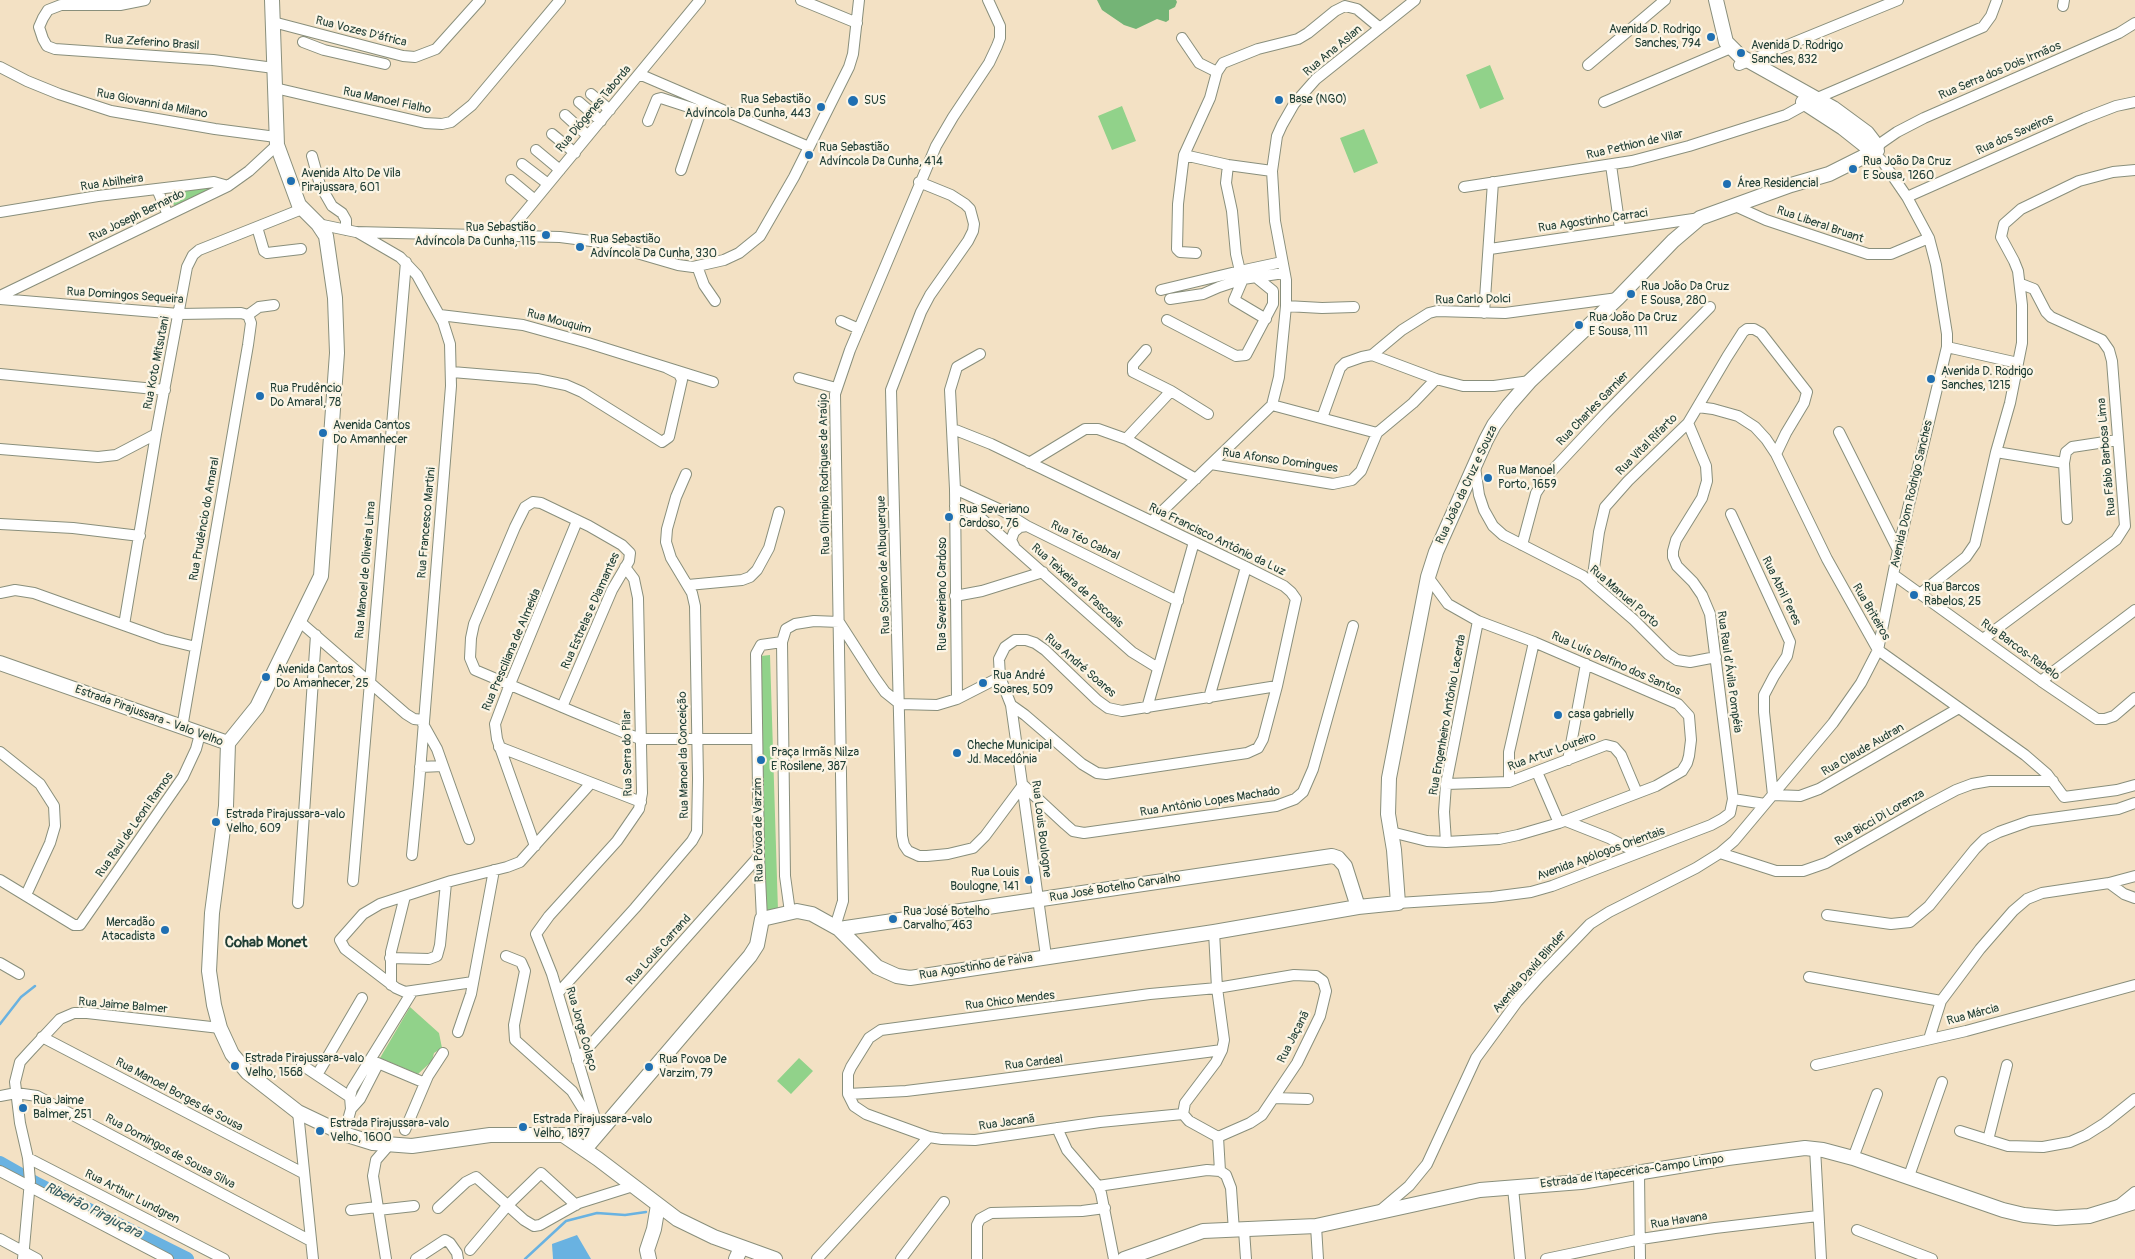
<!DOCTYPE html>
<meta charset="utf-8">
<style>
body{margin:0}
canvas{display:block;background:#f3e1c4}
</style>
<canvas width="2135" height="1259"></canvas>
<script>
const c = document.querySelector('canvas').getContext('2d');
c.lineJoin = 'round';
function paint(path, color) { c.fillStyle = color; c.fill(path, 'evenodd'); }
const toPath = rows => new Path2D(rows.map(r => 'M' + r).join(''));
function strokePath(path, color, width, dash) { c.strokeStyle = color; c.lineWidth = width; c.lineCap = dash ? 'butt' : 'round'; c.setLineDash(dash || []); c.stroke(path); }
function drawText(font, color, halo, rows, align = 'center') {
  c.font = font + ' Pangolin,sans-serif'; c.lineWidth = 4.5; c.setLineDash([]); c.textBaseline = 'middle'; c.strokeStyle = halo; c.fillStyle = color; for (const [text, x, y, turn = 0] of rows) {
    c.save(); c.translate(x, y); c.rotate((+turn || 0) * Math.PI / 180); c.textAlign = isNaN(turn) ? turn : align; if (halo) c.strokeText(text, 0, 0); c.fillText(text, 0, 0); c.restore();
  }
}
paint(toPath([
 [1490,65,1504,99,1480,109,1466,75],
 [1122,106,1136,141,1112,150,1098,116],
 [1364,129,1378,163,1354,173,1340,138],
 [218,185,178,208,173,204,171,197,174,192],
 [770,655,778,911,762,911,761,656],
 [410,1007,439,1033,442,1048,434,1053,432,1061,418,1074,380,1058],
 [799,1058,813,1071,791,1094,777,1081]
]), '#91d28a');
paint(toPath([
 [1097,0,1176,0,1177,2,1175,7,1169,10,1169,20,1166,22,1157,19,1136,29,1124,25,1102,10]
]), '#74b476');
paint(toPath([
 [577,1235,591,1259,553,1259,552,1244]
]), '#69b2e1');
strokePath(toPath([
 [0,1024,21,997,35,986],
 [525,1259,566,1221,597,1213,625,1215,646,1212]
]), '#69b2e1', 2.5);
strokePath(toPath([
 [0,1163,37,1184,187,1259]
]), '#69b2e1', 14);
const minor = toPath([
 [145,0,120,5,61,5,48,10,43,18,39,27,43,39,47,46,55,49,213,60,274,68],
 [801,0,857,23],
 [2063,6,2064,0],
 [273,22,403,56,415,57,436,49,480,0],
 [1182,38,1199,63,1217,72],
 [303,42,324,50,385,64],
 [1588,65,1665,0],
 [1739,65,1898,0],
 [0,67,27,81,59,94,111,111,215,129,276,137],
 [639,74,809,147],
 [275,88,425,123,442,124,451,122,472,105,560,0],
 [591,94,610,110],
 [579,102,601,121],
 [1604,102,1731,48],
 [565,115,588,136],
 [648,121,657,99,661,98,701,111],
 [552,134,575,153],
 [536,150,560,170],
 [1879,151,1877,146,1884,141,1897,132,1924,118,2071,54,2119,33,2135,23],
 [1184,155,1210,98,1217,72,1223,63,1258,49,1298,39,1308,33,1335,11,1345,6,1357,9,1380,28],
 [312,156,320,185,332,206,342,213,346,220,346,230],
 [522,164,548,184],
 [1228,165,1226,183,1232,211,1236,254,1240,271,1282,262],
 [1611,165,1620,229],
 [681,170,704,102],
 [511,180,535,200],
 [919,182,951,195,965,204,970,209,974,224,973,231,968,241,930,295,921,312,891,390,902,836,904,845,908,851,919,856,927,856,948,854,973,848,985,836,1023,785,1065,824,1073,831,1084,833,1276,806,1295,799,1303,792,1313,769,1353,626],
 [1464,187,1632,161,1689,146,1786,115,1815,99,1983,27,1991,16,1997,0],
 [157,189,168,215],
 [1907,197,2085,118,2116,106,2135,102],
 [1733,205,1766,220,1868,254,1891,254,1929,238],
 [0,212,98,196,190,185,214,182,228,186],
 [318,224,356,232,560,237,599,242,678,265,693,267,724,260,739,253,760,236,794,177,849,67,853,54,859,0],
 [257,227,264,251,267,253,301,249],
 [357,232,400,257,417,275,443,322,450,344,451,386,419,784,412,855],
 [507,234,700,0],
 [1490,249,1700,218],
 [1196,253,1180,252,1177,249,1178,204,1184,155,1228,165,1272,171],
 [697,266,704,285,715,301],
 [1243,279,1234,300,1266,319],
 [1161,290,1240,271],
 [0,296,228,186,249,171,277,145],
 [0,299,179,314,241,313,248,315],
 [1170,299,1203,294,1219,287,1243,279,1284,273],
 [1286,306,1322,308,1354,307],
 [1484,313,1493,182],
 [248,315,259,307,274,305],
 [440,315,523,325,588,343,713,382],
 [1167,320,1236,356,1246,355,1273,304,1273,291,1257,278],
 [841,321,859,329],
 [1947,347,2018,363],
 [1146,350,1133,365,1133,372,1171,391,1208,414],
 [1372,355,1402,330,1429,313,1437,311,1505,313,1618,298],
 [452,372,537,379,566,385,582,392,662,442,669,437,682,380,679,374,667,368],
 [0,374,165,390],
 [799,378,836,388],
 [1272,405,1377,433],
 [1698,407,1713,409,1738,416,1755,427,1766,439,1776,454,1827,559,1878,650,2025,755,2047,774,2064,797,2117,790,2135,785],
 [1322,418,1340,368,1345,363,1362,357,1372,355,1436,379,1463,386,1494,386,1530,381],
 [1688,423,1706,466,1707,481,1702,498,1676,540,1673,551,1673,557,1677,566,1693,582,1702,595,1710,614,1733,799],
 [953,429,991,444,1246,567,1284,586,1291,592,1296,599,1277,686,1263,739,1258,748,1247,753,1106,774,1097,773,1082,764,1025,715,1011,705],
 [1839,432,1898,550],
 [1126,439,1171,391],
 [0,449,98,457,116,455,156,434],
 [1996,452,2064,463,2066,452,2072,447,2118,440],
 [1029,463,1085,429,1098,429,1126,439,1196,479],
 [2064,463,2067,519],
 [1211,464,1272,405,1279,377,1286,306,1286,280,1275,221,1272,171,1277,136,1282,125,1294,104,1316,79,1415,0],
 [1475,467,1479,495,1484,510,1493,526,1503,535,1583,576,1634,620,1668,654,1677,660,1690,662,1716,657],
 [955,489,1003,511,1027,526,1178,601],
 [955,506,982,519,1132,652,1158,668],
 [1731,514,1790,642,1787,656,1774,676,1764,695,1764,712,1773,795,1800,796,1819,789,1959,708],
 [1152,521,1211,464,1333,484,1352,480,1361,471,1377,433,1413,403,1436,379],
 [0,524,73,528,140,536],
 [1522,545,1536,493,1548,475,1605,414,1710,307],
 [1014,546,1011,540,1014,532,1020,527,1027,526],
 [1894,575,2041,681,2097,719,2105,719,2114,716,2135,698],
 [1592,583,1599,532,1605,507,1628,481,1688,423,1727,357,1743,332,1747,329,1754,329,1761,333,1807,392,1804,403,1786,433,1776,454],
 [688,585,742,580,750,577,757,570,769,548,779,512],
 [0,593,15,590,34,593,163,639,196,647],
 [1920,594,1966,557,1975,544,1996,452,2010,403,2022,343,2022,305,2018,271,2014,261,2001,237,2004,224,2021,209,2079,181,2113,172,2135,170],
 [955,596,982,591,1043,572],
 [299,621,406,714,414,719,423,720],
 [839,622,875,678,885,692,900,704,937,705,957,699,1000,677],
 [124,625,156,434,187,267,193,255,199,250,302,209],
 [1983,639,2116,540,2125,526,2112,361,2109,350,2102,340,2051,317,2046,312,2034,289,2021,284],
 [2041,681,2135,610],
 [1209,698,1246,567],
 [957,699,955,489,950,390,957,367,980,354],
 [562,707,612,590,629,561,630,553,622,545,589,526,541,503,533,502,525,507,515,527,474,624,471,638,470,658,475,670,574,712,640,739,757,739],
 [1147,708,1194,542],
 [423,724,437,749,469,839],
 [182,728,248,345,251,323,248,315],
 [499,747,641,802],
 [0,752,40,784,54,806,55,826,50,843,26,895],
 [1568,760,1586,664],
 [420,767,443,766],
 [1537,772,1559,823],
 [1509,782,1509,752,1534,642],
 [1446,784,1509,782,1606,745,1614,747,1621,755,1637,793],
 [1566,821,1609,838,1638,853],
 [1391,832,1427,841,1446,842,1499,839,1518,835,1559,823,1656,786,1682,771,1687,763,1689,756,1691,740,1689,716,1678,704,1534,642,1478,621,1448,604,1428,577],
 [1446,842,1444,812,1446,784,1478,621],
 [535,846,497,739,495,724,510,684,577,521],
 [1720,853,1776,871,1803,871,1826,863,1924,807,1956,790,1972,784,1989,781,2053,781],
 [0,880,74,925,80,925,183,777,196,749,200,734],
 [353,881,406,262],
 [2109,883,2124,894,2135,898],
 [298,903,316,635],
 [1398,903,1492,897,1531,892,1552,886,1711,825,1722,819,1730,813,1733,799,1765,804],
 [790,912,785,876,782,642,786,629,795,624,814,621,839,622],
 [1827,915,1891,924,1910,922,1929,906,1975,849,1985,839,1999,832,2030,821,2118,809,2135,803],
 [762,919,759,856,756,654,761,645,782,642],
 [835,927,843,901,835,394,850,350,936,146,953,117,989,63,997,46,1000,38,1000,26,988,0],
 [506,956,521,962,525,971,514,1025,515,1040,572,1091,585,1112,590,1130],
 [1046,956,1013,719,1011,705,1000,677,999,659,1005,647,1015,640,1026,640,1035,643,1045,650,1097,700,1108,708,1122,711,1277,686],
 [390,958,429,959,437,956,440,945,446,883],
 [0,963,19,974],
 [1294,975,1316,976,1323,981,1326,991,1320,1016,1297,1063,1262,1115,1250,1123,1218,1137,1189,1121,1183,1114,1100,1122,975,1140,942,1139,929,1137,866,1114,854,1106,848,1094,848,1074,851,1067,869,1038,881,1030,1150,994,1217,988,1294,975],
 [1809,977,1941,1001],
 [473,982,405,992,396,988,345,949,340,940,363,914,380,904,451,881,507,867,520,862,591,783],
 [391,985,391,952,405,896],
 [558,993,635,908,692,841,697,832,698,779,695,606,692,593,671,558,666,542,667,529,676,497,686,474],
 [458,1032,471,994,494,870],
 [42,1037,303,1173],
 [1929,1039,1941,1001,1980,949,2013,911,2027,899,2042,893,2109,883,2135,876],
 [577,1060,759,856],
 [373,1061,425,1083],
 [302,1065,350,1097],
 [1816,1065,1966,1031,2135,985],
 [317,1075,362,998],
 [848,1094,906,1091,972,1083,1222,1050],
 [0,1096,16,1093,37,1096,311,1241],
 [1274,1098,1308,1099],
 [351,1109,350,1097,352,1089,412,992],
 [298,1112,313,1259],
 [1183,1114,1185,1103,1216,1062,1222,1050,1224,1040,1217,988,1214,932],
 [1057,1128,1067,1150,1098,1186,1101,1193,1114,1259],
 [405,1130,428,1076,443,1053],
 [1960,1131,2008,1146,2043,1147,2070,1142,2086,1135,2105,1123,2135,1099],
 [344,1134,351,1109,360,1099,378,1064],
 [563,1135,590,1130,599,1132,552,974,536,934,549,916,617,841,639,809,642,793,638,598,634,579,625,567],
 [1218,1137,1220,1171],
 [1988,1140,2007,1065],
 [1815,1148,1821,1259],
 [28,1158,224,1259],
 [1853,1158,1877,1094],
 [0,1171,168,1259],
 [1639,1172,1640,1259],
 [1909,1176,1942,1082],
 [1098,1186,1207,1170,1220,1171,1226,1175,1231,1188,1234,1231],
 [1513,1188,1520,1259],
 [2119,1205,2135,1192],
 [438,1208,466,1182,476,1177,524,1220,534,1226,540,1225,579,1203,633,1186],
 [1382,1209,1409,1186,1427,1164,1476,1058,1517,1002,1540,976,1590,924,1609,912,1696,868,1720,853,1734,841,1833,723,1861,683,1878,650,1898,550,1947,347,1947,334,1936,265,1929,238,1907,197,1883,162,1872,151],
 [351,1210,377,1207],
 [378,1210,414,1206],
 [1316,1226,1318,1259],
 [1244,1230,1246,1259],
 [1857,1230,1932,1259],
 [0,1239,37,1259],
 [470,1250,508,1205,541,1173,576,1205],
 [23,1259,30,1181,28,1158,20,1123,15,1082,20,1062,30,1051,60,1019,74,1013,87,1013,220,1028],
 [386,1259,373,1176,376,1160,389,1145],
 [416,1259,445,1240,450,1243,457,1253,458,1259],
 [817,1259,929,1137],
 [901,1259,944,1202],
 [977,1259,977,1225,980,1219,991,1213,1082,1211,1105,1208],
 [1546,1259,1641,1239,1715,1228,1818,1216]
]);
const major = toPath([
 [1803,102,1843,128,1872,151],
 [0,663,228,743],
 [228,743,226,806,212,913,209,971,214,1005,220,1028,232,1054,248,1073,298,1112,344,1134,373,1143,412,1146,490,1135,563,1135,598,1159,677,1219,714,1237,775,1259],
 [228,743,257,707,321,576,337,353,335,298,326,236,318,224,299,205,277,145,272,0],
 [839,929,1332,856,1338,858,1345,866,1358,907],
 [585,1149,750,956,757,945,762,919,797,911,812,914,839,929,877,967,897,976,910,978,1214,932,1358,907,1398,903,1394,850,1388,814,1389,778,1428,577,1436,552,1486,440,1494,425,1509,405,1530,381,1618,298,1673,241,1700,218,1791,185,1829,174,1865,156,1877,146,1867,133,1833,108,1740,56,1726,42,1716,0],
 [649,1259,647,1250,654,1229,658,1205],
 [736,1259,741,1248],
 [1124,1259,1203,1231,1316,1226,1480,1190,1581,1182,1728,1158,1805,1148,1823,1150,1853,1158,2003,1210,2024,1215,2056,1218,2089,1216,2135,1202]
]);
strokePath(minor, '#898f7c', 12);
strokePath(major, '#898f7c', 16);
strokePath(minor, '#fff', 10);
strokePath(major, '#fff', 14);
for (const [x, y, r, color] of [
 [1711,37,5,"#1f6fb2"],
 [1741,53,5,"#1f6fb2"],
 [1279,100,5,"#1f6fb2"],
 [853,101,6,"#1f6fb2"],
 [821,107,5,"#1f6fb2"],
 [809,155,5,"#1f6fb2"],
 [1853,169,5,"#1f6fb2"],
 [291,181,5,"#1f6fb2"],
 [1727,184,5,"#1f6fb2"],
 [546,235,5,"#1f6fb2"],
 [580,247,5,"#1f6fb2"],
 [1631,294,5,"#1f6fb2"],
 [1579,325,5,"#1f6fb2"],
 [1931,379,5,"#1f6fb2"],
 [260,396,5,"#1f6fb2"],
 [323,433,5,"#1f6fb2"],
 [1488,478,5,"#1f6fb2"],
 [949,517,5,"#1f6fb2"],
 [1914,595,5,"#1f6fb2"],
 [266,677,5,"#1f6fb2"],
 [983,683,5,"#1f6fb2"],
 [1558,715,5,"#1f6fb2"],
 [957,753,5,"#1f6fb2"],
 [761,760,5,"#1f6fb2"],
 [216,822,5,"#1f6fb2"],
 [1029,880,5,"#1f6fb2"],
 [893,919,5,"#1f6fb2"],
 [165,930,5,"#1f6fb2"],
 [235,1066,5,"#1f6fb2"],
 [649,1067,5,"#1f6fb2"],
 [23,1108,5,"#1f6fb2"],
 [523,1127,5,"#1f6fb2"],
 [320,1131,5,"#1f6fb2"]
]) { const dot = new Path2D(); dot.arc(x, y, r, 0, 2 * Math.PI); c.fillStyle = color; c.fill(dot); strokePath(dot, '#fcf5e5', 2); }
drawText('12px', '#1f3d34', '#fcf5e5', [
 ["Avenida D. Rodrigo",1701,30,"right"],
 ["Sanches, 794",1701,44,"right"],
 ["Avenida D. Rodrigo",1751,46],
 ["Sanches, 832",1751,60],
 ["Rua Sebastião",811,100,"right"],
 ["Advíncola Da Cunha, 443",811,114,"right"],
 ["Base (NGO)",1289,100],
 ["SUS",864,101],
 ["Rua Sebastião",819,148],
 ["Advíncola Da Cunha, 414",819,162],
 ["Rua João Da Cruz",1863,162],
 ["E Sousa, 1260",1863,176],
 ["Avenida Alto De Vila",301,174],
 ["Pirajussara, 601",301,188],
 ["Área Residencial",1737,184],
 ["Rua Sebastião",536,228,"right"],
 ["Advíncola Da Cunha, 115",536,242,"right"],
 ["Rua Sebastião",590,240],
 ["Advíncola Da Cunha, 330",590,254],
 ["Rua João Da Cruz",1641,287],
 ["E Sousa, 280",1641,301],
 ["Rua João Da Cruz",1589,318],
 ["E Sousa, 111",1589,332],
 ["Avenida D. Rodrigo",1941,372],
 ["Sanches, 1215",1941,386],
 ["Rua Prudêncio",270,389],
 ["Do Amaral, 78",270,403],
 ["Avenida Cantos",333,426],
 ["Do Amanhecer",333,440],
 ["Rua Manoel",1498,471],
 ["Porto, 1659",1498,485],
 ["Rua Severiano",959,510],
 ["Cardoso, 76",959,524],
 ["Rua Barcos",1924,588],
 ["Rabelos, 25",1924,602],
 ["Avenida Cantos",276,670],
 ["Do Amanhecer, 25",276,684],
 ["Rua André",993,676],
 ["Soares, 509",993,690],
 ["casa gabrielly",1568,715],
 ["Cheche Municipal",967,746],
 ["Jd. Macedônia",967,760],
 ["Praça Irmãs Nilza",771,753],
 ["E Rosilene, 387",771,767],
 ["Estrada Pirajussara-valo",226,815],
 ["Velho, 609",226,829],
 ["Rua Louis",1019,873,"right"],
 ["Boulogne, 141",1019,887,"right"],
 ["Rua José Botelho",903,912],
 ["Carvalho, 463",903,926],
 ["Mercadão",155,923,"right"],
 ["Atacadista",155,937,"right"],
 ["Estrada Pirajussara-valo",245,1059],
 ["Velho, 1568",245,1073],
 ["Rua Povoa De",659,1060],
 ["Varzim, 79",659,1074],
 ["Rua Jaime",33,1101],
 ["Balmer, 251",33,1115],
 ["Estrada Pirajussara-valo",533,1120],
 ["Velho, 1897",533,1134],
 ["Estrada Pirajussara-valo",330,1124],
 ["Velho, 1600",330,1138]
], 'left');
drawText('12px', '#1f3d34', '#fcf5e5', [
 ["Rua Vozes D'áfrica",361,32,14],
 ["Rua Zeferino Brasil",152,43,4],
 ["Rua Ana Aslan",1333,51,-40],
 ["Rua Serra dos Dois Irmãos",2000,71,-23],
 ["Rua Manoel Fialho",387,101,12],
 ["Rua Giovanni da Milano",152,104,11],
 ["Rua Diógenes Taborda",594,109,-50],
 ["Rua dos Saveiros",2015,135,-24],
 ["Rua Pethion de Vilar",1635,145,-13],
 ["Rua Abilheira",112,183,-8],
 ["Rua Joseph Bernardo",137,216,-26],
 ["Rua Agostinho Carraci",1593,221,-8],
 ["Rua Liberal Bruant",1820,225,19],
 ["Rua Domingos Sequeira",125,296,4],
 ["Rua Carlo Dolci",1473,300,-1],
 ["Rua Mouquim",559,322,15],
 ["Rua Koto Mitsutani",157,363,-79],
 ["Rua Charles Garnier",1593,409,-46],
 ["Rua Vital Rifarto",1647,445,-45],
 ["Rua Fábio Barbosa Lima",2107,457,-95],
 ["Rua Afonso Domingues",1280,461,8],
 ["Rua Olímpio Rodrigues de Araújo",825,474,-91],
 ["Rua João da Cruz e Souza",1467,485,-65],
 ["Avenida Dom Rodrigo Sanches",1912,494,-77],
 ["Rua Prudêncio do Amaral",205,519,-80],
 ["Rua Francesco Martini",427,523,-85],
 ["Rua Francisco Antônio da Luz",1217,540,26],
 ["Rua Téo Cabral",1085,541,26],
 ["Rua Soriano de Albuquerque",884,565,-92],
 ["Rua Manoel de Oliveira Lima",366,570,-85],
 ["Rua Teixeira de Pascoais",1077,586,42],
 ["Rua Abril Peres",1781,591,64],
 ["Rua Severiano Cardoso",943,594,-90],
 ["Rua Manuel Porto",1624,597,41],
 ["Rua Estrelas e Diamantes",591,611,-66],
 ["Rua Briteiros",1871,612,60],
 ["Rua Presciliana de Almeida",512,650,-67],
 ["Rua Barcos-Rabelo",2020,650,36],
 ["Rua Luís Delfino dos Santos",1616,664,24],
 ["Rua André Soares",1080,666,41],
 ["Rua Raul d'Ávila Pompéia",1729,672,82],
 ["Rua Engenheiro Antônio Lacerda",1448,715,-80],
 ["Estrada Pirajussara - Valo Velho",149,716,20],
 ["Rua Claude Audran",1863,750,-30],
 ["Rua Artur Loureiro",1552,752,-20],
 ["Rua Serra do Pilar",628,753,-91],
 ["Rua Manoel da Conceição",684,755,-91],
 ["Rua Antônio Lopes Machado",1210,802,-9],
 ["Rua Bicci Di Lorenza",1880,818,-30],
 ["Rua Raul de Leoni Ramos",135,825,-55],
 ["Rua Louis Boulogne",1041,829,83],
 ["Rua Póvoa de Varzim",759,830,-91],
 ["Avenida Apólogos Orientais",1601,854,-20],
 ["Rua José Botelho Carvalho",1115,888,-9],
 ["Rua Louis Carrand",659,950,-48],
 ["Rua Agostinho de Paiva",976,967,-9],
 ["Avenida David Blinder",1530,972,-49],
 ["Rua Chico Mendes",1010,1001,-7],
 ["Rua Jaime Balmer",123,1006,5],
 ["Rua Márcia",1973,1015,-15],
 ["Rua Jorge Colaço",581,1029,74],
 ["Rua Jaçanã",1294,1037,-63],
 ["Rua Cardeal",1034,1063,-7],
 ["Rua Manoel Borges de Sousa",179,1095,28],
 ["Rua Jacanã",1007,1123,-8],
 ["Rua Domingos de Sousa Silva",170,1152,28],
 ["Estrada de Itapecerica-Campo Limpo",1632,1172,-8],
 ["Rua Arthur Lundgren",132,1197,27],
 ["Rua Havana",1679,1221,-9]
]);
drawText('italic 14px', '#325a5f', '#fcf5e5', [
 ["Ribeirão Pirajuçara",93,1211,27]
]);
drawText('bold 15px', '#1f3d34', '#fcf5e5', [
 ["Cohab Monet",266,943]
]);
</script>
